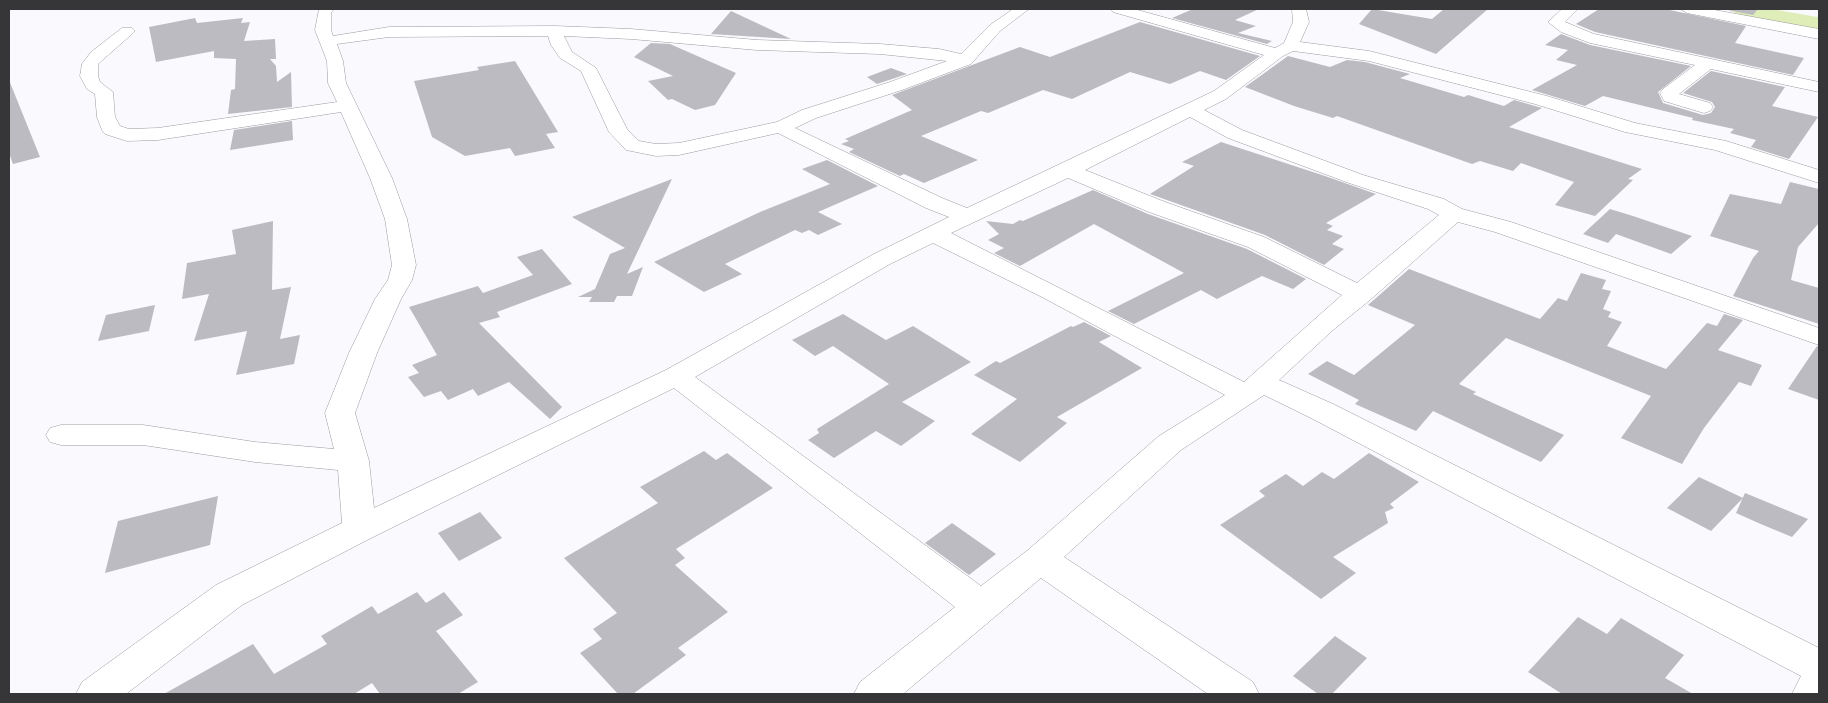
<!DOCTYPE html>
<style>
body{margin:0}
#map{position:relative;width:1828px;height:703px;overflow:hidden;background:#f9f9fe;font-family:Barlow,sans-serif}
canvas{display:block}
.frame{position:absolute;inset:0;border:10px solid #363638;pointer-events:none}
</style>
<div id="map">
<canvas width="1828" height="703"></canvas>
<div class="frame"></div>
</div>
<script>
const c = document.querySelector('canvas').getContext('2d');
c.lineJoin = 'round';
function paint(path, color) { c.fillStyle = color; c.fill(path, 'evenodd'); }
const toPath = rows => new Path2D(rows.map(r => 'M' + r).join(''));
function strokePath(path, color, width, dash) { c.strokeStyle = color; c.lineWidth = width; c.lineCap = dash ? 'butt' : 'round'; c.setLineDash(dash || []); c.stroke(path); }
paint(toPath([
 [1733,9,1772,9,1817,17,1819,14,1819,32,1744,17,1731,11]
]), '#dfeeb8');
paint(toPath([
 [1193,9,1259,9,1235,20,1256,26,1238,33,1272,41,1267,44,1172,18],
 [1372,9,1432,19,1444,9,1488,9,1436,54,1359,24],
 [1599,9,1665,9,1746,26,1735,43,1804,58,1793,75,1595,32,1576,24],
 [1722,9,1758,9,1753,15],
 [731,11,791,39,711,34],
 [195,18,197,23,243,18,241,23,250,22,244,41,275,39,276,59,270,59,276,66,277,82,291,72,292,107,228,114,231,90,235,89,236,59,214,58,214,51,156,62,149,27],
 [1140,22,1260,56,1226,80,1200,71,1170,84,1130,72,1072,99,1043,90,988,113,981,111,921,136,978,160,924,183,904,174,900,176,849,152,854,149,841,144,849,141,845,139,912,110,892,95,1020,47,1050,57],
 [1561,34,1590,45,1691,66,1658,92,1663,103,1703,115,1711,113,1715,107,1712,102,1683,93,1711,71,1785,87,1772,106,1818,117,1789,159,1751,147,1756,140,1730,133,1734,129,1692,120,1693,118,1603,96,1585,106,1532,90,1577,65,1556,60,1568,50,1545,45],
 [651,43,670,44,736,73,715,105,695,110,672,99,668,100,648,81,673,76,634,57],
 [1288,56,1330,67,1347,60,1365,62,1410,74,1400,78,1464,97,1468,95,1504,106,1514,100,1542,108,1509,127,1642,169,1628,179,1633,180,1595,216,1555,205,1574,182,1521,163,1513,171,1480,161,1472,164,1337,116,1333,118,1294,106,1245,87],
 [515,61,558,132,546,134,555,148,515,156,510,148,465,156,432,137,414,81,479,70,477,67],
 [891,68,907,74,877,84,867,77],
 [9,80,40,157,13,164,9,153],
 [292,121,293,140,230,150,234,130],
 [1221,142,1325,176,1376,194,1326,223,1333,226,1327,230,1343,236,1332,244,1344,249,1324,265,1265,235,1150,194,1194,166,1182,162],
 [827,160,878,186,818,212,842,224,818,235,809,230,802,233,795,230,725,264,742,274,704,292,654,262,760,212,830,184,802,169],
 [672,179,627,274,643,267,632,296,617,296,614,302,589,302,592,297,578,297,595,289,610,254,625,248,572,217],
 [1790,182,1819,189,1819,223,1798,247,1791,280,1819,288,1819,324,1733,296,1753,258,1759,251,1710,236,1730,194,1781,204],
 [1093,190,1148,214,1247,249,1306,279,1293,289,1262,276,1217,299,1201,290,1134,324,1108,311,1184,273,1094,224,1020,266,994,253,1004,248,988,240,999,234,986,221,1013,224,1020,220,1023,221],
 [1610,209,1633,216,1692,236,1671,254,1616,234,1608,243,1583,234],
 [273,221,272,290,291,287,280,339,300,335,294,364,236,375,247,331,194,341,209,294,182,299,187,263,236,254,232,230],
 [542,249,572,284,497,312,500,317,479,323,562,407,550,419,509,382,478,396,473,389,448,400,441,391,424,397,408,377,419,373,412,365,437,355,409,307,478,286,483,293,533,275,517,257],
 [1409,269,1540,319,1558,298,1567,301,1581,273,1606,280,1602,289,1611,291,1603,309,1611,312,1608,317,1622,322,1607,346,1666,369,1707,323,1717,326,1724,314,1743,320,1718,350,1762,365,1751,386,1739,382,1704,428,1682,464,1621,438,1651,396,1506,338,1459,384,1476,392,1473,394,1564,435,1541,462,1433,411,1416,431,1355,404,1359,400,1308,374,1327,361,1354,375,1415,325,1368,305],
 [155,305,149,331,98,341,106,315],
 [843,314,886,340,913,326,971,362,902,402,935,421,901,446,876,431,834,458,808,440,819,433,817,429,889,384,833,346,815,356,792,340],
 [1084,322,1111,336,1099,342,1142,368,1057,417,1067,423,1020,462,971,434,1017,399,974,375,996,361,1000,363,1071,326,1073,327],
 [1817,346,1819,347,1819,400,1788,389],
 [704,451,716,460,727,453,773,488,676,549,685,558,675,565,728,612,678,648,686,655,633,694,618,694,580,653,602,639,593,629,617,613,564,558,658,503,640,487],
 [1369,453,1419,482,1390,504,1394,508,1385,512,1388,523,1333,557,1356,573,1321,599,1220,525,1265,496,1259,491,1286,474,1303,486,1322,472,1334,479],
 [1699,477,1743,498,1711,531,1667,508],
 [1745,493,1808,519,1792,537,1763,525,1736,513],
 [218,496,210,545,105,573,118,521],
 [480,512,502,538,459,561,438,533],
 [952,523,996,554,969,575,925,543],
 [417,592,426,603,444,592,463,615,436,631,478,682,458,694,380,694,372,683,354,694,164,694,253,644,274,674,327,644,321,636,372,606,378,614],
 [1578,617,1607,634,1621,618,1684,655,1665,678,1693,694,1562,694,1528,672],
 [1335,636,1367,658,1332,694,1318,694,1293,676]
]), '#bbbbc1');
const street = toPath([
 [319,9,334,9,331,13,331,30,333,36,389,27,555,26,631,29,757,40,880,44,939,49,961,54,990,25,1013,9,1029,9,1000,31,971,64,902,90,816,118,795,128,942,198,967,208,1214,91,1264,55,1113,12,1111,9,1134,9,1275,48,1284,43,1293,22,1292,9,1306,9,1309,22,1300,42,1369,51,1547,96,1635,123,1726,141,1819,170,1819,183,1715,150,1625,132,1535,104,1369,61,1293,51,1283,56,1226,99,1204,110,1242,130,1363,175,1444,199,1462,209,1511,222,1819,328,1819,345,1495,232,1458,222,1370,300,1333,330,1279,380,1333,404,1819,648,1819,694,1792,694,1801,676,1311,418,1264,395,1181,450,1064,557,1253,682,1259,694,1208,694,1041,578,903,694,854,694,860,682,955,607,674,388,371,538,242,605,126,694,76,694,82,682,216,585,342,523,338,470,255,462,143,445,61,445,50,442,46,435,50,428,61,425,143,425,255,442,334,449,325,413,349,353,375,299,388,280,392,265,385,219,370,178,341,112,158,140,127,141,105,134,102,130,97,117,95,94,87,89,80,76,82,64,91,52,122,28,132,28,135,31,132,34,98,64,98,76,100,82,113,92,115,117,120,126,129,129,158,128,337,102,328,83,327,61,315,30,319,9],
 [548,36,551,45,560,58,581,71,609,132,626,150,656,156,679,155,778,133,926,208,949,217,874,254,666,370,374,508,369,461,355,413,377,353,401,299,412,280,416,265,407,219,392,178,346,83,343,61,337,44,389,37,548,36],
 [564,36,631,39,757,50,880,54,947,61,890,82,802,110,777,122,679,143,656,144,639,141,627,129,596,68,572,52,564,36],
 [1190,117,1228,138,1349,183,1428,209,1439,215,1357,283,1264,237,1165,202,1085,170,1190,117],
 [1068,178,1149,212,1248,247,1342,295,1244,382,951,233,1068,178],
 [933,243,1040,296,1225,395,1159,436,1028,550,981,586,695,377,890,264,933,243],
 [1562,9,1578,9,1565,22,1594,34,1819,82,1819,92,1711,69,1679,94,1710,103,1713,107,1710,111,1704,113,1664,101,1660,93,1663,89,1695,65,1590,43,1561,32,1548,22,1562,9],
 [1680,9,1709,9,1819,29,1819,39,1687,13,1680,9]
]);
strokePath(street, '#9a9aa0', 1);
paint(street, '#fff');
</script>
